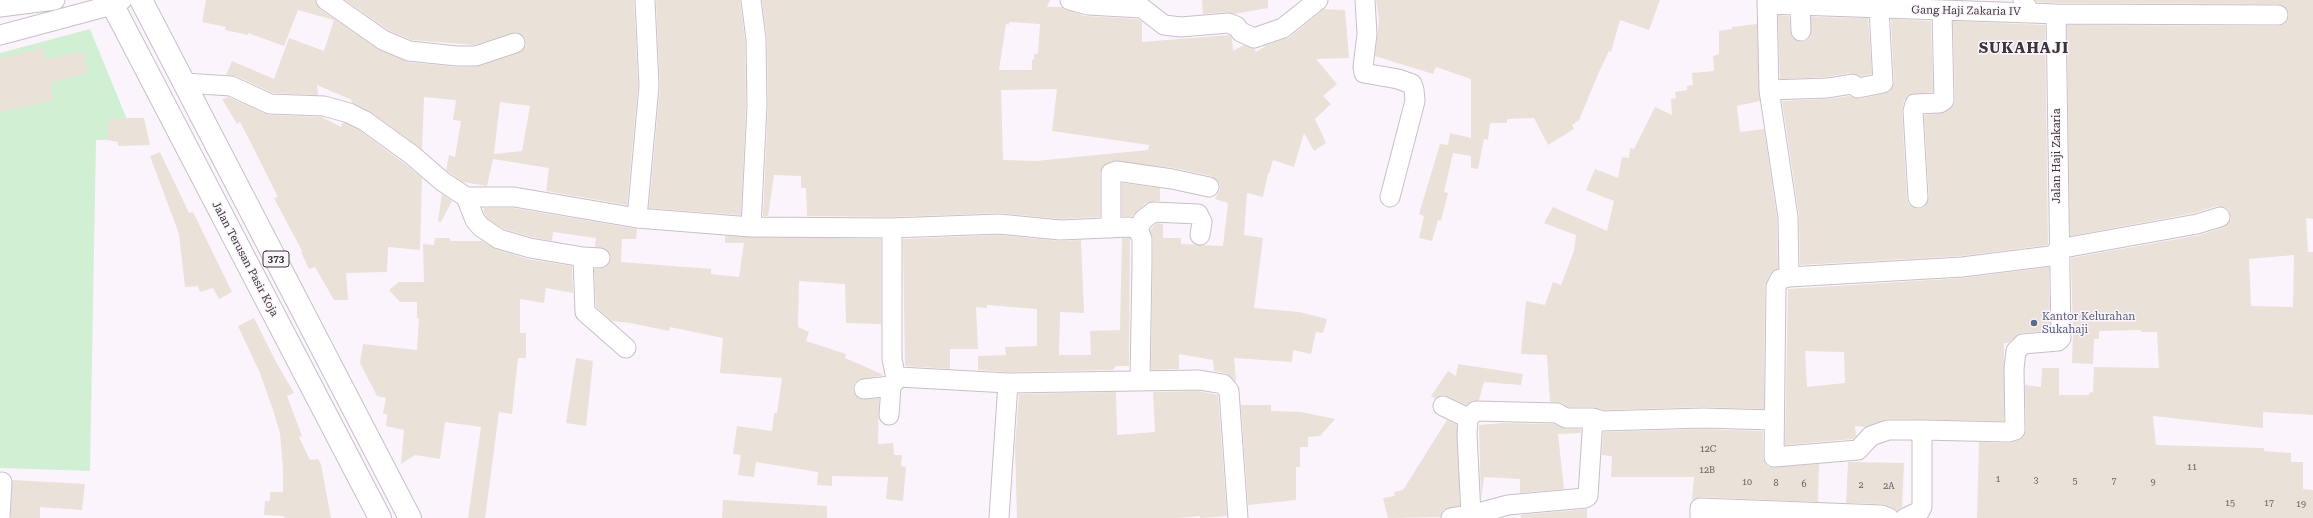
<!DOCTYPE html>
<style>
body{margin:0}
canvas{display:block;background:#fcf4fc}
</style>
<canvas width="2313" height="518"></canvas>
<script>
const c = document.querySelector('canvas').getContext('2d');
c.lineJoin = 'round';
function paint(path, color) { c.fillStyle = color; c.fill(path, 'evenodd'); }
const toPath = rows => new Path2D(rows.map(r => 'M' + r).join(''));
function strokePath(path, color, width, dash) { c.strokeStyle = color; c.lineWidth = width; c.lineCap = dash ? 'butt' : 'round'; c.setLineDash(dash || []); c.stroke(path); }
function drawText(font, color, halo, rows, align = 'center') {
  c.font = font + ' "Roboto Serif",serif'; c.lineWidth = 3; c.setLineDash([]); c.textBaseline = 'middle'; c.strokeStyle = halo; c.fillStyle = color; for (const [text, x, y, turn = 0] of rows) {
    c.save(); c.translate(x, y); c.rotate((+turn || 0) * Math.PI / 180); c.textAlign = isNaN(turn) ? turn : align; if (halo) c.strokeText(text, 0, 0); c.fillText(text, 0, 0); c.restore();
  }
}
paint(toPath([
 [90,29,135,139,96,140,90,471,0,468,0,53]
]), '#d1f0d3');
paint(toPath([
 [206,0,315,0,320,9,379,50,408,62,457,67,479,66,518,53,526,46,525,39,517,32,474,45,412,40,388,30,345,0,634,0,638,86,627,205,546,191,549,168,493,159,487,186,463,182,446,170,449,155,455,157,461,121,453,120,456,100,424,97,422,149,371,112,351,102,352,100,317,85,318,95,273,93,236,76,226,75,232,61,274,79,289,38,324,51,334,20,298,10,284,46,248,33,248,35,225,30,226,27,202,22],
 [500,102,530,106,522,151,494,154],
 [656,0,740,0,745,40,746,106,741,215,649,208,660,87],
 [762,0,1050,0,1047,7,1062,7,1085,16,1138,19,1142,22,1142,42,1229,35,1232,38,1233,51,1244,45,1254,48,1256,52,1267,45,1290,37,1324,9,1345,10,1349,58,1316,59,1337,84,1323,96,1331,104,1315,119,1326,143,1314,151,1304,133,1294,167,1273,160,1269,174,1268,173,1263,197,1247,193,1244,235,1263,238,1254,308,1299,312,1327,319,1323,333,1316,332,1311,354,1293,350,1292,362,1234,358,1236,382,1225,373,1214,371,1213,360,1179,354,1179,369,1151,370,1153,239,1150,230,1157,223,1163,224,1163,238,1181,238,1181,244,1223,246,1228,203,1215,199,1220,190,1220,184,1211,176,1174,168,1112,161,1102,167,1100,173,1100,217,1060,219,999,213,892,217,807,216,806,188,801,188,801,176,774,175,768,216,763,216,768,106,767,39],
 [1009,22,1040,24,1038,54,1034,54,1034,59,1032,60,1032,70,999,70,1006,24,1009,25],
 [1057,89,1052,131,1149,145,1148,150,1036,161,1003,160,1001,90],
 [1202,0,1268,0,1268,8,1234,14,1227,12,1203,14],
 [1376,0,1660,0,1649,30,1620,20,1611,52,1609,51,1599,72,1579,120,1572,125,1574,129,1548,145,1534,118,1507,119,1507,123,1490,123,1488,140,1484,139,1478,169,1471,168,1471,156,1453,153,1444,192,1448,193,1441,221,1438,220,1432,241,1419,238,1424,216,1419,214,1440,144,1448,145,1450,133,1471,138,1471,79,1436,67,1433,74,1375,56,1379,20],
 [2035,0,2313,0,2313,219,2306,218,2308,252,2313,252,2313,415,2263,412,2263,428,2153,416,2156,445,2264,448,2264,451,2291,453,2291,462,2303,462,2303,489,2313,490,2313,518,1977,518,1979,442,2008,443,2023,437,2026,430,2025,385,2041,387,2042,368,2059,368,2059,395,2089,395,2089,393,2093,392,2094,367,2159,368,2157,332,2141,332,2141,330,2099,331,2099,339,2094,339,2093,364,2072,363,2073,334,2071,258,2200,235,2224,227,2231,219,2228,209,2217,206,2194,213,2070,236,2067,25,2278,26,2284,24,2289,15,2287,9,2278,4,2056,3,2037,2],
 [2294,255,2293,307,2251,306,2249,259],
 [1778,15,1789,16,1792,37,1801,42,1807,40,1811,36,1811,17,1868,18,1872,74,1860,76,1850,73,1827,77,1780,79],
 [1891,19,1931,21,1933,92,1909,95,1904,101,1902,111,1907,199,1909,204,1918,209,1924,207,1929,197,1924,115,1946,112,1954,105,1955,100,1953,21,2045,25,2048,245,1961,256,1800,265,1799,215,1782,101,1828,99,1850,96,1860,99,1890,92,1894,82],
 [1757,24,1760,101,1737,106,1740,132,1764,129,1777,218,1778,268,1770,274,1765,287,1764,409,1703,407,1604,410,1593,407,1569,407,1562,403,1550,402,1547,355,1521,354,1526,301,1545,305,1553,282,1561,285,1574,251,1576,235,1544,223,1553,207,1607,231,1614,201,1586,190,1595,169,1618,178,1622,157,1629,158,1630,148,1634,149,1655,107,1672,115,1671,99,1676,98,1675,92,1687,90,1687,86,1693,85,1692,73,1714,71,1713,56,1719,54,1719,31,1732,29,1732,27],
 [43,48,45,60,83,51,88,73,50,83,54,100,0,112,0,58],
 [228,97,269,115,322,117,341,127,342,123,345,123,359,130,405,164,422,178,420,250,388,247,387,272,346,273,348,300,334,300,315,267,309,269,301,252,302,251,274,198,278,197,251,143,240,122,237,124,222,99],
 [116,118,144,118,150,145,118,146,118,142,107,140,109,120,115,121],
 [160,152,189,213,193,212,232,292,219,299,213,288,200,292,198,286,185,287,179,234,150,156],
 [1122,183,1160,188,1160,201,1146,203,1132,216,1122,216],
 [442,194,452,201,441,222,438,221],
 [484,208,513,208,637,229,636,239,622,239,621,262,711,269,711,274,739,277,744,243,725,243,725,236,881,239,881,324,846,323,845,284,799,281,798,327,809,332,806,341,846,354,845,358,884,375,858,380,854,384,853,391,860,399,879,398,878,444,893,443,894,455,902,455,901,466,906,467,903,501,886,499,888,477,832,476,832,486,817,485,818,472,756,462,754,477,738,475,741,455,733,454,737,426,772,431,774,413,777,413,782,378,720,373,723,338,670,327,669,331,630,323,612,321,596,307,594,269,605,268,611,258,606,249,595,247,596,238,553,232,552,241,532,237,504,229,488,219,484,213],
 [999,235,1059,241,1081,240,1084,313,1060,312,1059,355,1091,355,1090,331,1120,330,1122,238,1130,238,1129,366,1116,366,1113,370,1008,372,978,370,978,356,1006,355,1005,347,1037,346,1037,309,987,305,987,308,976,307,978,349,950,349,950,369,905,366,903,239],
 [435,238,450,238,450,241,482,241,496,249,527,259,572,266,573,293,546,288,544,303,520,299,520,333,526,333,526,358,518,358,512,414,499,412,485,518,468,518,481,427,445,422,440,459,415,455,401,464,404,430,386,426,387,414,383,414,386,398,377,396,360,363,363,344,417,350,419,319,417,318,417,302,400,302,389,290,399,282,424,282,423,244,434,245],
 [2049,267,2050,331,2022,333,2008,343,2004,343,2004,421,1888,419,1866,427,1855,426,1856,436,1853,439,1785,445,1788,289,1963,278],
 [1805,351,1844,352,1845,383,1807,387],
 [254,318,276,362,294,393,287,396,302,436,299,437,310,460,318,459,321,464,331,518,284,518,284,516,264,515,265,501,270,501,270,492,283,492,283,469,280,433,273,410,260,373,238,326],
 [576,358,593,361,586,426,566,423],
 [1458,364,1523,374,1521,385,1484,382,1479,400,1466,405,1447,396,1442,395,1435,399,1431,396,1448,371,1456,376],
 [1198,391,1218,395,1227,516,1200,518,1200,516,1177,518,1017,518,1015,447,1019,394,1116,392,1117,435,1155,432,1153,392],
 [1241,405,1271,405,1271,411,1301,412,1335,419,1320,436,1308,437,1308,447,1300,447,1300,467,1296,467,1296,500,1248,505],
 [1447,420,1457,425,1460,506,1444,509,1440,517,1388,518,1383,498,1395,496,1394,492,1403,490],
 [1504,423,1554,424,1566,429,1581,429,1581,433,1558,434,1564,489,1520,493,1520,479,1484,477,1481,501,1479,425],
 [1703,429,1763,431,1763,457,1765,463,1769,467,1819,464,1818,502,1700,497,1692,500,1694,477,1611,477,1612,456,1602,455,1603,432],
 [1848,462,1904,463,1902,507,1897,511,1882,504,1846,503],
 [12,480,85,484,82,510,40,507,40,518,11,518],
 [723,500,827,506,827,518,722,518],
 [1587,509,1587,518,1521,518,1521,515]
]), '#eae1d9');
const minor = toPath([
 [326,0,383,40,409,51,457,56,476,56,515,43],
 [1070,0,1088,5,1142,8,1164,25,1181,27,1228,23,1236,26,1241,32,1254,38,1283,28,1318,0],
 [1365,0,1367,34,1363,67,1364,73,1398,79,1412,84,1414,90,1415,101,1390,197],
 [1767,0,1769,90,1788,217,1789,277,1780,279,1776,287,1774,457,1858,450,1871,436,1888,430,1922,430,1922,507,1920,511,1905,518],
 [1767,4,2030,13],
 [1800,6,1801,31],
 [0,7,55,0],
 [2056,14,2278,15],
 [0,35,112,5,122,0],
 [184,83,231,86,270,104,324,106,349,113,365,121,412,155,442,181,466,197,514,197,637,218,751,227,892,228,999,224,1060,230,1129,227,1138,229,1142,239,1142,263,1140,381],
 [1769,90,1828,88,1852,84,1858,88,1883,83,1879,9],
 [466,197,475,220,481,227,499,239,530,248,583,257,600,258],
 [1918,198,1913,111,1915,104,1940,103,1944,100,1942,11],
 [637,218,649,86,645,0],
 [751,227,757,106,756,39,751,0],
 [892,228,892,359,895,374,899,377,1008,383,1199,380,1223,384,1229,391,1238,518],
 [1111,228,1111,173,1116,171,1172,179,1209,187],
 [1138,229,1143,220,1153,212,1198,214,1202,222,1200,235],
 [2058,249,2197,224,2220,217],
 [583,257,585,312,626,348],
 [1789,277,1962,267,2058,255],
 [864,389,891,386,899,377],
 [1443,406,1468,418],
 [889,415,891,386],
 [1922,430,2008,432,2015,430,2014,369,2016,351,2023,344,2058,341,2061,338,2056,14,2030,13,2023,0],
 [0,518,2,482],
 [999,518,1008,383],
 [1451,518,1471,515,1467,434,1468,418,1476,411,1557,413,1566,418,1593,418,1602,421,1703,418,1774,420],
 [1471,518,1471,515,1508,505,1585,498,1588,496,1593,418],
 [1700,518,1700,508,1881,515,1889,518]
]);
const major = toPath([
 [110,0,380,518],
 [141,0,410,518]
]);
strokePath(minor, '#c8bfc7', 21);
strokePath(major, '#c8bfc7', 24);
strokePath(minor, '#fff', 19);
strokePath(major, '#fff', 22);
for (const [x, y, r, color] of [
 [2034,323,4,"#5c6f8a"]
]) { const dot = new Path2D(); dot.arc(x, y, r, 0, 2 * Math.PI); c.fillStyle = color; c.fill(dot); strokePath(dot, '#fcf4fc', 1.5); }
drawText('9px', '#656060', null, [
 ["12C",1708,449],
 ["11",2192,467],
 ["12B",1707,470],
 ["1",1998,479],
 ["3",2036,480],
 ["5",2075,481],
 ["7",2114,481],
 ["10",1747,482],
 ["9",2153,482],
 ["8",1776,483],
 ["6",1804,484],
 ["2",1861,485],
 ["2A",1889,486],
 ["15",2230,503],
 ["17",2269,503],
 ["19",2301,504]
]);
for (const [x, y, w] of [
 [276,259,26]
]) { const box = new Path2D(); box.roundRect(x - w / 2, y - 8, w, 16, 3); c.fillStyle = '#fcf4fc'; c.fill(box); strokePath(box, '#393538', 1); }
drawText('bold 10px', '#393538', null, [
 ["373",276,259]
]);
drawText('11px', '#393538', '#fcf4fc', [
 ["Gang Haji Zakaria IV",1966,11,1],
 ["Jalan Haji Zakaria",2057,156,-90],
 ["Jalan Terusan Pasir Koja",245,259,62]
]);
drawText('11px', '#4e5e75', '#fcf4fc', [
 ["Kantor Kelurahan",2042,317],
 ["Sukahaji",2042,330]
], 'left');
c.letterSpacing = '1px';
drawText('bold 15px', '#393538', '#fcf4fc', [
 ["SUKAHAJI",2024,49]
]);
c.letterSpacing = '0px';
</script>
